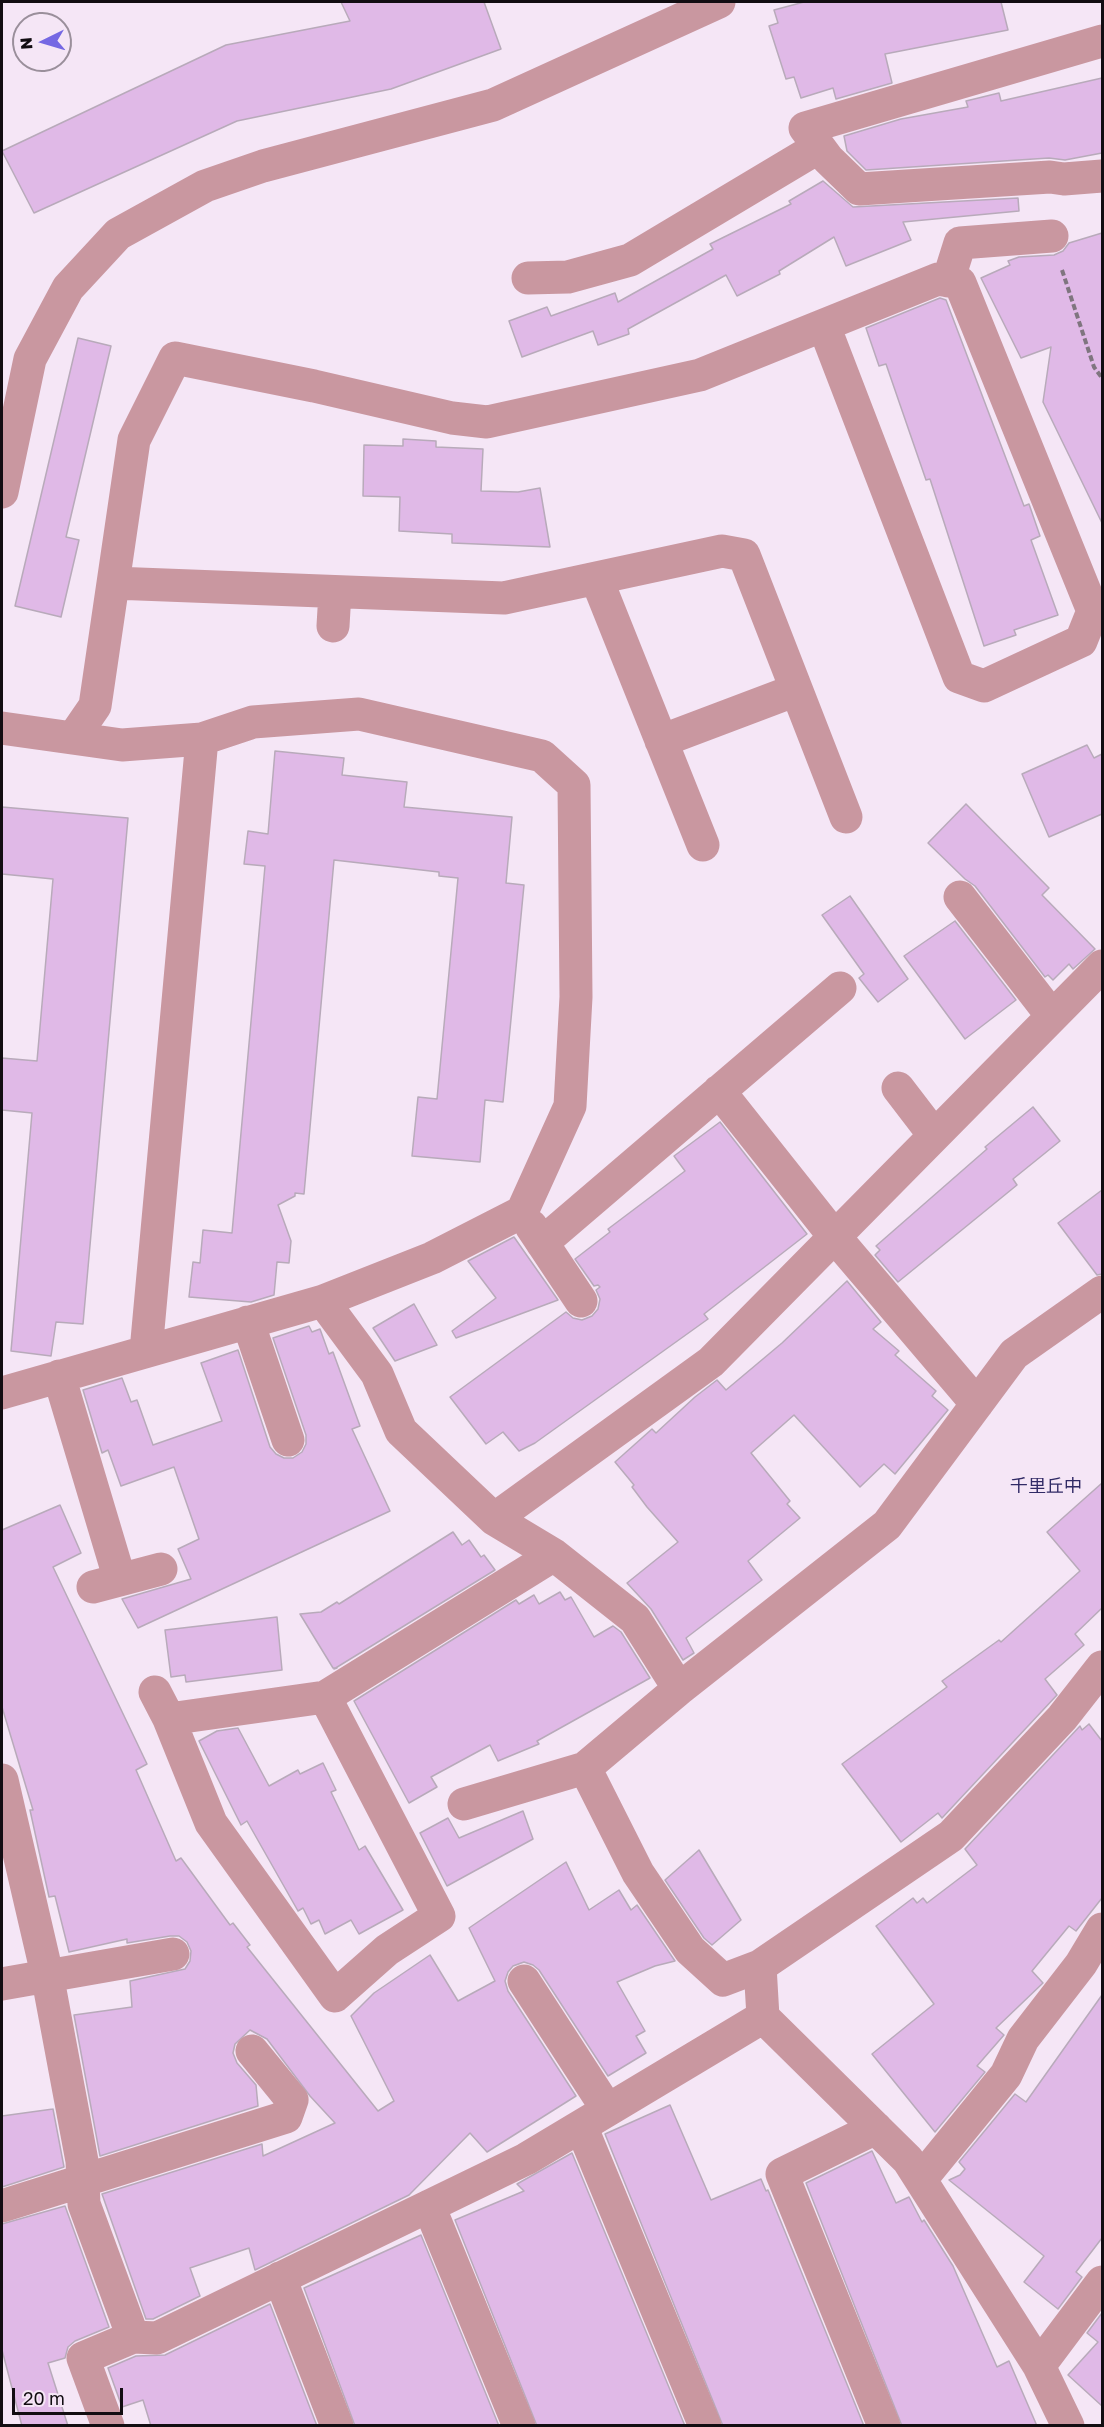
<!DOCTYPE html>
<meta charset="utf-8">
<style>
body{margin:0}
#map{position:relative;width:1104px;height:2427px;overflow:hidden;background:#f5e6f6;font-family:"Golos Text",sans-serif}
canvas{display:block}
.frame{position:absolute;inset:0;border:3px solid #120d12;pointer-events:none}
.north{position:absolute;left:12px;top:12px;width:60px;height:60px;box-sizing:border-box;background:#f5e6f6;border:2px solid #9a8f9b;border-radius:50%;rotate:265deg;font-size:16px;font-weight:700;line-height:24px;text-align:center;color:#120d12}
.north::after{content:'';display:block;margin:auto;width:21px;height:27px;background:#7568e3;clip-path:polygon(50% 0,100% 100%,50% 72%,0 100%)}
.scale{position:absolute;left:12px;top:2388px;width:111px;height:27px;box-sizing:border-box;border:3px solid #120d12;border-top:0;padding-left:8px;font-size:18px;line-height:21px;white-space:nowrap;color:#120d12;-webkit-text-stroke:4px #f5e6f6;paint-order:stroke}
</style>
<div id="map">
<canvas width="1104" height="2427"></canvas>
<div class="frame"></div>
<div class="north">N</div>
<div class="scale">20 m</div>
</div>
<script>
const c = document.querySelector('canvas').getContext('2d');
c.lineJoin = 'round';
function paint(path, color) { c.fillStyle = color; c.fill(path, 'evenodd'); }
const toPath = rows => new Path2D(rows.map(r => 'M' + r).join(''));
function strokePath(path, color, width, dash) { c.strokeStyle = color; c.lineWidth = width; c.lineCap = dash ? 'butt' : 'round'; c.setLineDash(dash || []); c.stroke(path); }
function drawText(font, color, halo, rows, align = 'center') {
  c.font = font + ' "Golos Text","Noto Sans JP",sans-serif'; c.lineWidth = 4.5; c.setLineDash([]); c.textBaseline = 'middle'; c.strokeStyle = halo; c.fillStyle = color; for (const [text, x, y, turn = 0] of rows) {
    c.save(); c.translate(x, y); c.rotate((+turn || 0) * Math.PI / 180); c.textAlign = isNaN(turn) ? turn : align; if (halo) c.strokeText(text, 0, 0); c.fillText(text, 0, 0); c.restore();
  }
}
const building = toPath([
 [341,2,484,2,501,49,391,89,237,121,34,213,2,151,226,45,350,21,341,2],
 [804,2,1001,2,1008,30,885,54,892,83,836,99,833,88,801,98,794,77,786,79,769,26,778,23,774,10,804,2],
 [1102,78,1102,153,1065,160,1049,158,866,170,847,151,844,136,901,119,968,107,966,101,999,93,1001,101,1102,78],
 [823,181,853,207,1018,198,1019,211,903,222,911,240,846,266,834,237,779,271,780,274,737,296,726,275,628,329,629,334,598,345,593,331,522,357,509,321,547,307,551,316,615,293,618,302,713,249,710,244,791,204,789,201,823,181],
 [1102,233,1102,523,1043,402,1051,347,1021,358,981,278,1010,265,1008,261,1019,257,1054,255,1063,251,1069,243,1102,233],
 [940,298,946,300,1024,506,1029,504,1040,536,1031,540,1058,615,1014,630,1016,635,984,646,930,479,926,480,886,364,879,366,866,328,940,298],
 [78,338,111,346,66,537,79,540,61,617,15,606,78,338],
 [403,439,436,441,436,447,483,449,481,491,518,492,540,488,550,547,452,543,452,534,399,531,400,497,363,496,364,445,403,446,403,439],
 [1087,745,1094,758,1102,754,1102,814,1049,837,1022,774,1087,745],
 [275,751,344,758,342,775,407,782,404,807,512,817,506,883,524,885,503,1102,485,1100,480,1162,412,1156,418,1097,437,1099,458,878,439,876,439,872,334,860,304,1194,295,1193,295,1196,278,1205,291,1241,289,1263,277,1262,274,1295,251,1302,189,1297,193,1262,200,1263,203,1230,232,1233,265,866,244,864,248,831,268,834,275,751],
 [966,804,1049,888,1042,895,1095,949,1073,969,1069,964,1053,980,1048,975,1045,977,975,886,965,879,928,843,966,804],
 [2,807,128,818,83,1324,56,1322,51,1356,11,1351,32,1113,2,1110,2,1058,37,1061,53,879,2,874,2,807],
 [850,896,908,979,878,1002,859,978,864,974,822,915,850,896],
 [955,921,1016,1000,965,1039,904,956,955,921],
 [1033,1107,1060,1141,1013,1179,1017,1185,898,1282,875,1255,880,1250,876,1246,987,1149,985,1147,1033,1107],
 [720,1122,807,1234,704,1314,708,1319,535,1443,519,1451,503,1432,486,1444,450,1397,566,1312,573,1318,582,1320,592,1316,598,1309,600,1299,596,1290,600,1287,598,1285,594,1286,575,1259,610,1232,608,1229,685,1171,674,1156,720,1122],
 [1102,1190,1102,1274,1097,1275,1058,1223,1102,1190],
 [514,1237,558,1300,456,1338,452,1331,496,1298,468,1261,514,1237],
 [847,1281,881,1322,873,1329,899,1351,895,1355,936,1391,932,1396,948,1410,895,1474,884,1464,860,1487,794,1415,751,1453,790,1501,787,1504,800,1518,748,1561,762,1580,686,1638,694,1653,683,1660,651,1609,627,1583,678,1542,647,1507,632,1487,634,1485,615,1462,652,1429,656,1433,695,1397,717,1380,726,1390,782,1343,847,1281],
 [414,1304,437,1345,395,1361,373,1328,414,1304],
 [309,1326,312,1332,320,1329,329,1354,333,1352,360,1426,352,1429,390,1511,138,1628,122,1599,191,1579,178,1549,199,1539,174,1467,121,1486,108,1450,102,1453,83,1390,122,1378,131,1402,137,1400,153,1445,222,1421,201,1363,238,1350,270,1447,276,1454,284,1458,293,1458,302,1452,306,1444,306,1435,273,1338,309,1326],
 [1102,1483,1102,1608,1075,1634,1084,1645,1045,1679,1057,1695,942,1818,938,1813,901,1842,842,1764,947,1687,942,1681,999,1640,1001,1642,1080,1571,1047,1532,1102,1483],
 [60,1505,81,1553,53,1567,147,1764,136,1770,176,1861,181,1858,230,1925,233,1923,250,1945,247,1947,378,2111,394,2101,351,2016,374,1993,430,1955,458,2001,495,1981,469,1928,566,1862,589,1910,619,1890,631,1910,637,1905,675,1961,655,1966,617,1982,645,2031,636,2036,646,2053,608,2076,539,1970,533,1965,524,1962,513,1966,508,1972,505,1981,508,1991,576,2096,487,2152,470,2133,409,2195,255,2270,249,2248,190,2268,200,2296,153,2319,146,2319,102,2194,262,2144,263,2156,335,2123,310,2096,267,2039,250,2030,235,2044,233,2053,237,2063,256,2085,258,2106,100,2156,74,2015,132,2007,130,1981,185,1969,190,1961,191,1951,187,1942,179,1936,170,1936,127,1943,127,1939,69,1952,55,1896,49,1897,30,1810,33,1810,2,1707,2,1530,60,1505],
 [453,1532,462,1545,469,1540,481,1557,484,1555,495,1570,334,1669,337,1668,333,1668,300,1614,321,1612,337,1602,339,1604,453,1532],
 [560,1592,565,1600,571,1597,594,1637,613,1626,621,1632,650,1678,537,1741,539,1744,498,1761,490,1745,431,1777,437,1787,409,1803,354,1701,516,1600,519,1604,534,1595,539,1604,560,1592],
 [277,1617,282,1670,186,1682,185,1675,171,1677,165,1630,277,1617],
 [1089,1724,1102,1741,1102,1898,1076,1931,1069,1926,1032,1971,1043,1983,996,2028,1004,2035,977,2066,985,2072,935,2132,872,2054,934,2004,876,1926,913,1898,917,1903,923,1898,927,1903,977,1865,965,1849,1080,1726,1082,1730,1089,1724],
 [238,1728,269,1786,298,1770,300,1774,323,1763,336,1790,331,1792,359,1850,365,1846,403,1910,359,1934,351,1920,325,1934,319,1920,311,1924,303,1908,298,1911,247,1821,241,1825,199,1741,217,1731,238,1728],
 [523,1811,533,1839,447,1886,420,1833,448,1818,459,1838,523,1811],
 [699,1850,741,1920,712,1945,704,1938,665,1880,699,1850],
 [1102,1995,1102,2238,1076,2272,1082,2277,1058,2309,1024,2282,1044,2256,949,2180,960,2175,965,2169,959,2162,1015,2094,1026,2102,1102,1995],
 [670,2105,711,2200,761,2179,766,2191,768,2190,864,2426,723,2426,605,2134,670,2105],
 [53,2109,64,2167,2,2187,2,2116,53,2109],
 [872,2151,896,2203,909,2197,922,2222,924,2220,953,2266,997,2367,1009,2361,1037,2426,902,2426,806,2183,872,2151],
 [572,2153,685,2426,537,2426,455,2220,524,2191,517,2184,572,2153],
 [65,2206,109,2327,75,2341,68,2347,65,2358,48,2363,68,2426,22,2426,2,2350,2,2224,65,2206],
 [421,2235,499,2426,355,2426,304,2288,421,2235],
 [270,2304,317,2426,151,2426,143,2400,122,2407,108,2368,136,2356,165,2355,270,2304],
 [1102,2313,1102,2406,1068,2375,1098,2342,1087,2333,1102,2313]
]);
paint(building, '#e0b9e7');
strokePath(building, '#b8aaba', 1.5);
strokePath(toPath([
 [1062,270,1094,367,1102,378]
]), '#7f757f', 4, [6, 3]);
strokePath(toPath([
 [1102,41,805,128,828,159,859,189,1050,177,1064,179,1102,176],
 [528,278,568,277,630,260,819,147],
 [948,281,960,243,1052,236],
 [2,492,30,359,68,288,118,234,205,186,263,166,493,105,719,2],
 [597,580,703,845],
 [113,583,504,598,722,551,744,555,846,817],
 [333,626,335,592],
 [2,728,122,745,202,739,253,722,359,714,542,756,574,785,576,997,570,1106,522,1212,432,1258,323,1301,2,1393],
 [73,738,95,706,134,440,175,358,314,386,452,418,487,422,700,375,938,279,960,283,1093,611,1081,641,984,686,959,677,824,326],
 [661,741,796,690],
 [960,897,1052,1016],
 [898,1088,934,1135],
 [719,1091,834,1236,977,1404],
 [531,1226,581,1301],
 [542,1243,840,988],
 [323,1301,377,1374,401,1431,494,1519,554,1555,635,1619,679,1689],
 [248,1322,288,1440],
 [146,1351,202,739],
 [59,1376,120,1580],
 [494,1519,711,1362,1102,966],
 [93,1587,161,1569],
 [155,1692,169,1719,211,1823,335,1996,387,1950,439,1916,325,1697],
 [169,1719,325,1697,554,1555],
 [2,1780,47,1974,82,2161,84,2204,133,2337],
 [464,1804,585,1768],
 [760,1966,723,1980,690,1950,638,1873,585,1768,679,1689,887,1525,1014,1354,1102,1292],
 [524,1981,607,2109],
 [2,1984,173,1954],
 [581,2126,705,2426],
 [876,2128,782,2174,884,2426],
 [922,2178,1006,2075,1023,2039,1081,1964,1102,1929],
 [2,2206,286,2117,292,2100,252,2051],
 [429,2206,519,2426],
 [280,2278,337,2426],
 [1039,2366,1102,2282],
 [108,2426,83,2358,133,2337,157,2338,526,2159,763,2017],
 [1068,2426,1039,2366,908,2160,763,2017,760,1966,951,1836,1062,1718,1102,1667]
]), '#c997a0', 33);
drawText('18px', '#302a65', '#f5e6f6', [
 ["千里丘中",1046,1486]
]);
</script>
